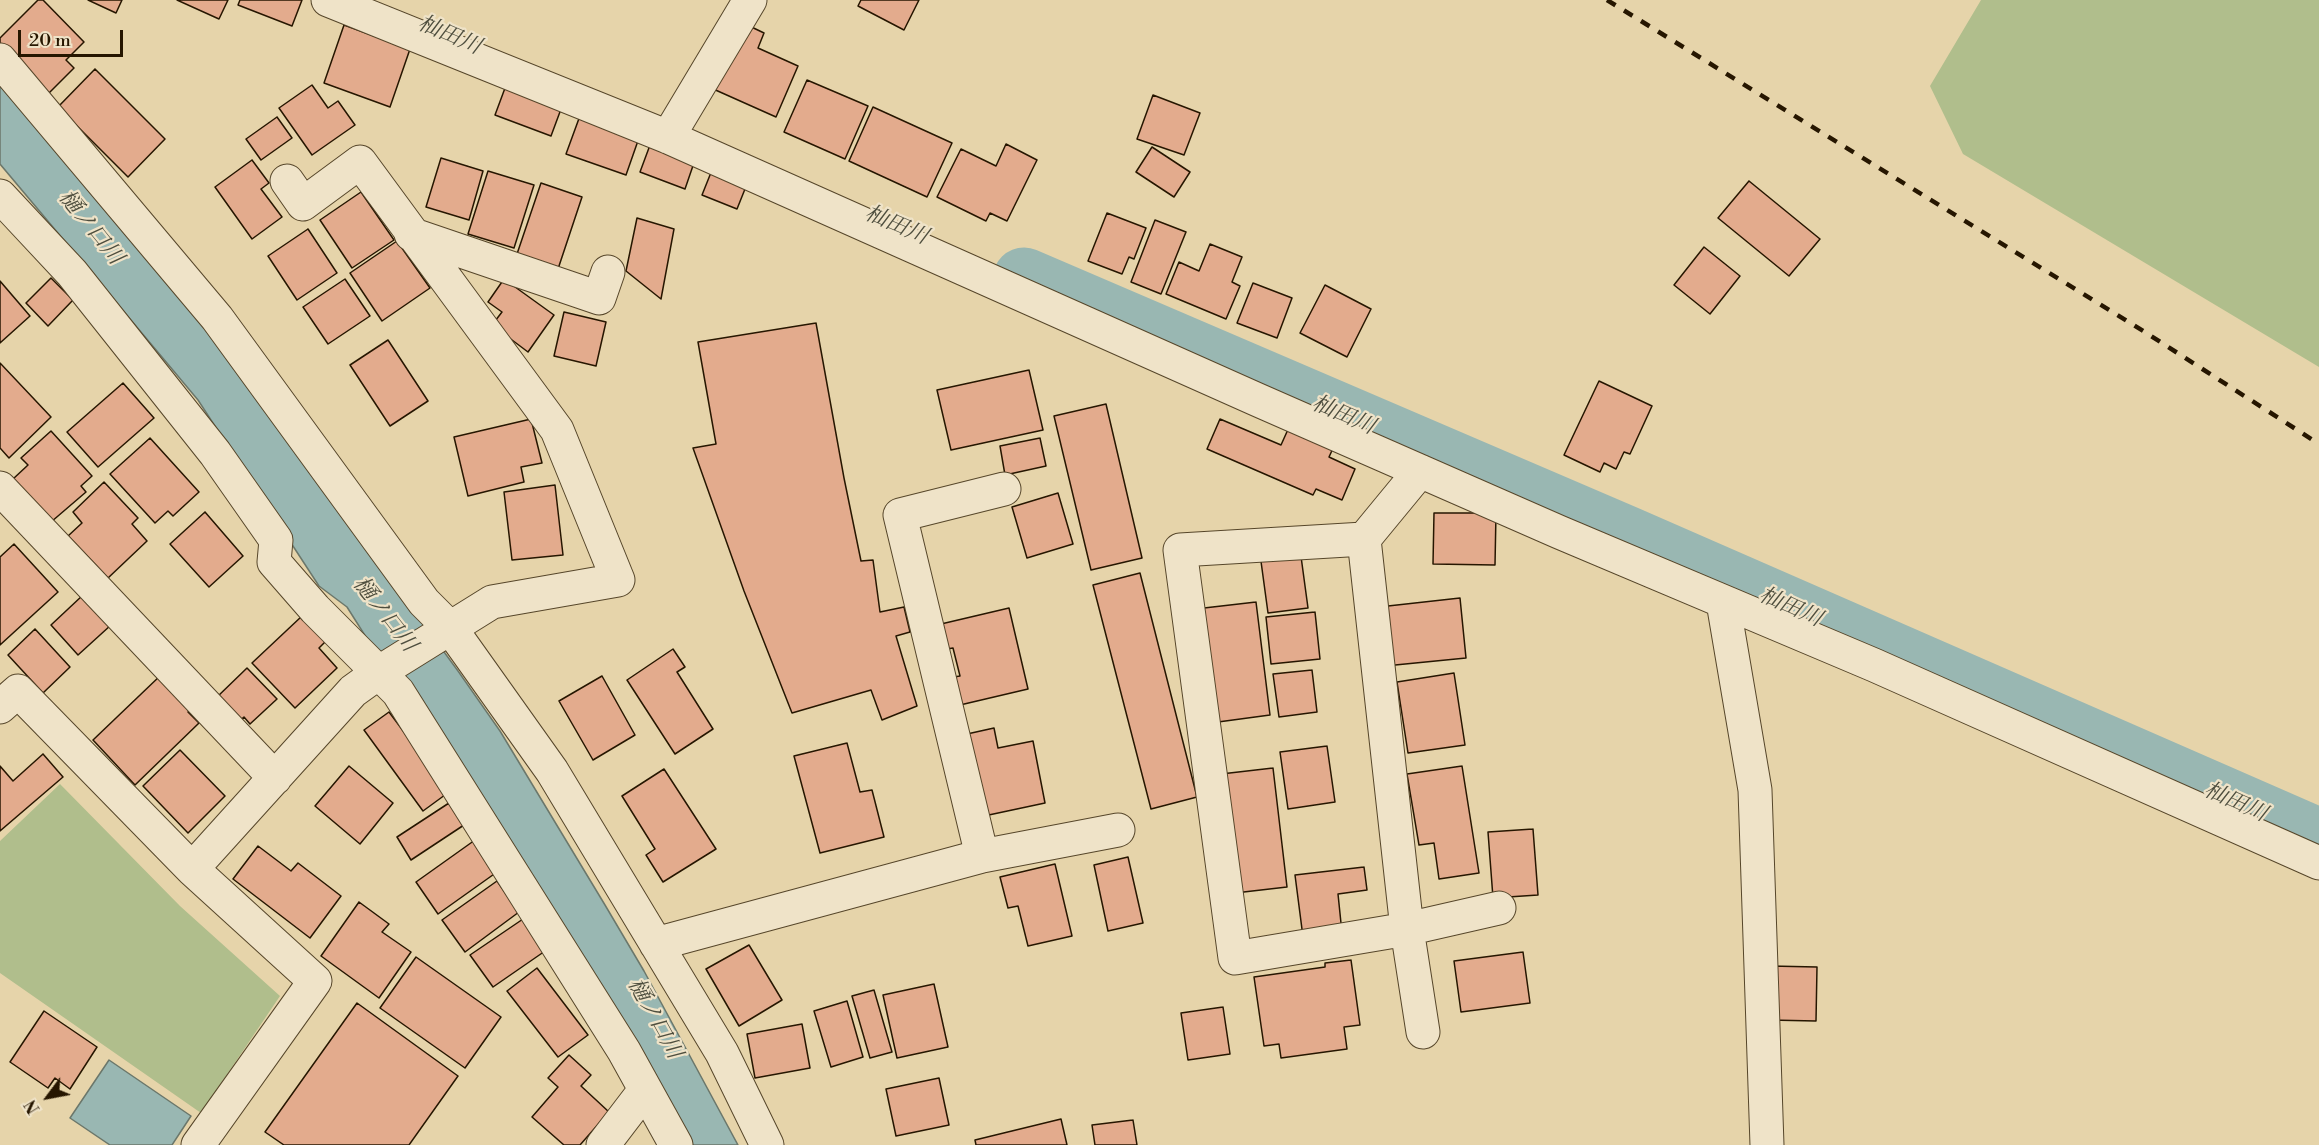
<!DOCTYPE html>
<meta charset="utf-8">
<style>
body{margin:0}
#map{position:relative;width:2319px;height:1145px;overflow:hidden;background:#e6d4aa;font-family:"Libre Bodoni",serif}
canvas{display:block}
.north{position:absolute;left:18px;top:1067px;width:60px;height:60px;-webkit-text-stroke:4px #efe3c8;paint-order:stroke;rotate:238deg;font-size:16px;font-weight:700;line-height:24px;text-align:center;color:#261600}
.north::after{content:'';display:block;margin:auto;width:21px;height:27px;background:#261600;clip-path:polygon(50% 0,100% 100%,50% 72%,0 100%)}
.scale{position:absolute;left:18px;top:30px;width:105px;height:27px;box-sizing:border-box;border:3px solid #261600;border-top:0;padding-left:8px;font-size:18px;line-height:21px;white-space:nowrap;color:#261600;-webkit-text-stroke:4px #efe3c8;paint-order:stroke}
</style>
<div id="map">
<canvas width="2319" height="1145"></canvas>
<div class="north">N</div>
<div class="scale">20 m</div>
</div>
<script>
const c = document.querySelector('canvas').getContext('2d');
c.lineJoin = 'round';
function paint(path, color) { c.fillStyle = color; c.fill(path, 'evenodd'); }
const toPath = rows => new Path2D(rows.map(r => 'M' + r).join(''));
function strokePath(path, color, width, dash) { c.strokeStyle = color; c.lineWidth = width; c.lineCap = dash ? 'butt' : 'round'; c.setLineDash(dash || []); c.stroke(path); }
function drawText(font, color, halo, rows, align = 'center') {
  c.font = font + ' "Libre Bodoni","Noto Serif JP",serif'; c.lineWidth = 4.5; c.setLineDash([]); c.textBaseline = 'middle'; c.strokeStyle = halo; c.fillStyle = color; for (const [text, x, y, turn = 0] of rows) {
    c.save(); c.translate(x, y); c.rotate((+turn || 0) * Math.PI / 180); c.textAlign = isNaN(turn) ? turn : align; if (halo) c.strokeText(text, 0, 0); c.fillText(text, 0, 0); c.restore();
  }
}
paint(toPath([
 [1981,0,2319,0,2319,367,1963,154,1930,86],
 [60,784,180,906,280,996,201,1113,0,973,0,841]
]), '#b0be8c');
const water = toPath([
 [0,85,184,297,458,671,500,731,605,905,644,971,738,1145,687,1145,347,607,319,586,198,400,0,164,0,85],
 [109,1060,191,1116,172,1145,110,1145,70,1118,109,1060]
]);
paint(water, '#99b7b2');
strokePath(water, '#6b776b', 1.5);
strokePath(toPath([
 [1024,279,1628,538,2319,840]
]), '#99b7b2', 63);
const building = toPath([
 [38,0,43,0,84,42,66,60,74,68,49,93,0,44,0,38,38,0],
 [88,0,122,0,116,13,88,0],
 [177,0,228,0,219,19,177,0],
 [240,0,302,0,292,26,238,5,240,0],
 [861,0,919,0,904,30,858,6,861,0],
 [741,22,764,33,758,48,798,66,776,117,711,88,741,22],
 [344,25,410,49,390,107,324,83,344,25],
 [95,69,165,139,128,177,58,107,95,69],
 [508,80,564,101,551,136,495,115,508,80],
 [807,80,868,106,845,159,784,132,807,80],
 [312,85,328,108,338,101,355,125,312,155,279,108,312,85],
 [1153,95,1200,113,1184,155,1137,139,1153,95],
 [873,107,952,143,927,197,849,161,873,107],
 [581,113,640,135,626,175,566,154,581,113],
 [277,117,292,138,261,160,246,139,277,117],
 [653,137,697,154,685,189,640,172,653,137],
 [1006,144,1037,160,1007,221,990,213,986,221,937,197,961,149,996,166,1006,144],
 [1152,147,1190,172,1174,197,1136,172,1152,147],
 [441,158,483,171,469,220,426,207,441,158],
 [252,160,269,183,261,189,282,217,252,239,215,187,252,160],
 [714,165,749,179,737,209,702,195,714,165],
 [488,171,534,185,514,248,468,234,488,171],
 [1749,181,1820,239,1789,276,1718,218,1749,181],
 [541,183,582,197,558,269,517,254,541,183],
 [361,192,394,240,352,268,320,220,361,192],
 [1107,213,1146,228,1134,259,1129,257,1122,274,1088,261,1107,213],
 [637,218,674,229,661,299,626,271,637,218],
 [1155,220,1186,232,1161,294,1131,282,1155,220],
 [308,229,337,273,297,300,268,256,308,229],
 [397,241,430,288,382,321,350,273,397,241],
 [1210,244,1242,257,1232,282,1240,286,1226,319,1166,294,1179,262,1199,271,1210,244],
 [1704,247,1740,276,1710,314,1674,285,1704,247],
 [51,278,73,300,48,326,26,303,51,278],
 [345,279,370,316,328,344,303,307,345,279],
 [504,279,554,315,528,352,492,325,502,312,488,302,504,279],
 [0,281,30,316,0,343,0,281],
 [1253,283,1292,298,1277,338,1237,323,1253,283],
 [1325,285,1371,309,1347,357,1300,333,1325,285],
 [564,312,606,322,596,366,554,356,564,312],
 [816,323,844,478,861,561,873,560,880,612,904,607,910,632,896,636,917,706,882,720,871,690,792,713,744,591,693,448,716,444,698,342,816,323],
 [388,340,428,401,390,426,350,365,388,340],
 [0,363,51,417,9,458,0,448,0,363],
 [1029,370,1043,430,951,450,937,390,1029,370],
 [1599,381,1652,406,1630,454,1624,452,1616,469,1604,463,1600,472,1564,455,1599,381],
 [123,383,154,418,98,467,67,432,123,383],
 [1106,404,1142,558,1091,570,1054,416,1106,404],
 [531,419,542,463,521,467,524,482,468,496,454,437,531,419],
 [1220,419,1281,445,1290,425,1335,444,1329,457,1355,469,1342,500,1316,489,1313,495,1207,449,1220,419],
 [51,431,92,476,81,486,86,492,51,522,13,479,28,465,21,458,51,431],
 [150,438,199,492,173,516,168,511,155,523,110,474,150,438],
 [1040,438,1046,466,1005,475,1000,446,1040,438],
 [104,482,138,518,132,524,147,541,108,578,68,536,82,523,73,512,104,482],
 [555,485,563,555,512,560,504,492,555,485],
 [1058,493,1073,544,1027,558,1012,507,1058,493],
 [205,512,243,556,209,587,170,544,205,512],
 [1434,513,1496,513,1495,565,1433,564,1434,513],
 [14,544,58,592,0,645,0,557,14,544],
 [1300,549,1308,608,1268,613,1260,554,1300,549],
 [1140,573,1197,797,1151,809,1093,585,1140,573],
 [83,595,111,625,78,655,51,625,83,595],
 [1460,598,1466,658,1385,666,1379,607,1460,598],
 [1256,602,1270,715,1218,722,1204,608,1256,602],
 [1009,608,1028,689,960,705,954,677,960,676,953,648,947,649,941,624,1009,608],
 [1315,612,1320,659,1271,664,1266,617,1315,612],
 [302,616,326,641,319,648,337,668,295,708,252,663,302,616],
 [35,629,70,667,43,693,8,655,35,629],
 [673,649,685,667,677,672,713,729,675,754,627,680,673,649],
 [247,668,277,699,250,724,244,717,238,722,216,698,247,668],
 [1312,670,1317,712,1279,717,1273,674,1312,670],
 [1454,673,1465,745,1408,753,1397,682,1454,673],
 [162,674,193,707,188,712,199,723,135,785,93,740,162,674],
 [602,676,635,735,593,760,559,701,602,676],
 [389,712,449,792,423,811,364,730,389,712],
 [994,728,998,748,1033,741,1045,803,984,816,967,734,994,728],
 [847,743,860,792,872,790,884,837,820,853,794,756,847,743],
 [1327,746,1335,802,1288,809,1280,752,1327,746],
 [180,750,225,796,188,833,143,786,180,750],
 [43,754,63,777,0,831,0,766,13,781,43,754],
 [349,766,393,803,360,844,315,806,349,766],
 [1462,766,1479,873,1439,879,1434,843,1419,845,1407,774,1462,766],
 [1273,768,1287,887,1235,893,1221,774,1273,768],
 [664,769,716,849,663,882,646,855,655,849,622,796,664,769],
 [449,803,464,825,411,860,397,837,449,803],
 [1533,829,1538,895,1493,898,1488,832,1533,829],
 [475,840,497,872,438,914,416,882,475,840],
 [258,846,291,871,298,863,341,896,310,938,233,879,258,846],
 [1128,857,1143,923,1108,931,1094,865,1128,857],
 [1055,864,1072,936,1028,946,1018,906,1008,908,1000,877,1055,864],
 [1364,867,1367,890,1338,894,1342,933,1303,937,1295,875,1364,867],
 [497,881,519,912,465,952,442,920,497,881],
 [359,902,389,924,382,932,411,952,379,998,321,956,359,902],
 [526,917,548,949,493,987,470,955,526,917],
 [749,945,782,1000,739,1026,706,969,749,945],
 [1523,952,1530,1003,1461,1012,1454,961,1523,952],
 [416,957,501,1017,465,1068,380,1008,416,957],
 [1351,960,1360,1025,1344,1027,1347,1049,1281,1058,1279,1044,1264,1046,1254,977,1325,967,1325,963,1351,960],
 [1770,966,1817,967,1816,1021,1769,1020,1770,966],
 [537,968,588,1035,558,1057,507,991,537,968],
 [934,984,948,1047,897,1058,883,995,934,984],
 [874,990,892,1052,870,1058,852,996,874,990],
 [847,1001,863,1057,831,1067,814,1011,847,1001],
 [357,1003,458,1076,409,1145,284,1145,265,1132,357,1003],
 [1223,1007,1230,1054,1188,1060,1181,1013,1223,1007],
 [44,1011,97,1047,70,1089,55,1078,48,1088,10,1062,44,1011],
 [802,1024,810,1068,755,1078,747,1034,802,1024],
 [569,1055,591,1075,581,1086,609,1112,580,1145,564,1145,532,1117,558,1087,548,1078,569,1055],
 [939,1078,949,1125,896,1136,886,1089,939,1078],
 [1061,1119,1067,1145,976,1145,975,1140,1061,1119],
 [1133,1120,1137,1145,1095,1145,1092,1125,1133,1120]
]);
paint(building, '#e3ab8d');
strokePath(building, '#261600', 1.5);
const street = toPath([
 [328,0,668,137,1258,400,1559,532,1874,665,2319,863],
 [0,60,217,318,424,602,451,629,552,771,722,1053,767,1145],
 [668,137,750,0],
 [0,196,72,273,215,453,276,540,274,562,315,609,398,692,624,1051,676,1145],
 [411,234,599,298,608,272],
 [1420,471,1364,539,1407,929,1423,1032],
 [0,488,275,778],
 [1364,539,1180,550,1235,958,1407,929,1499,908],
 [1723,602,1755,790,1767,1145],
 [0,707,18,691,192,869,315,981,198,1145],
 [982,856,900,515,1004,489],
 [192,869,353,691,378,673,492,602,618,580,557,430,360,162,303,204,287,181],
 [656,944,982,856,1118,830],
 [603,1145,645,1090]
]);
strokePath(street, '#56462a', 35);
strokePath(street, '#efe3c8', 33);
strokePath(toPath([
 [1607,0,2148,334,2319,444]
]), '#261600', 4.5, [10, 10]);
drawText('italic 22px', '#4e4e3e', '#efe3c8', [
 ["杣田川",449,36,23],
 ["杣田川",896,226,23],
 ["樋ノ口川",90,228,51],
 ["杣田川",1343,416,23],
 ["杣田川",1790,608,24],
 ["樋ノ口川",384,615,52],
 ["杣田川",2235,803,24],
 ["樋ノ口川",654,1019,61]
]);
</script>
